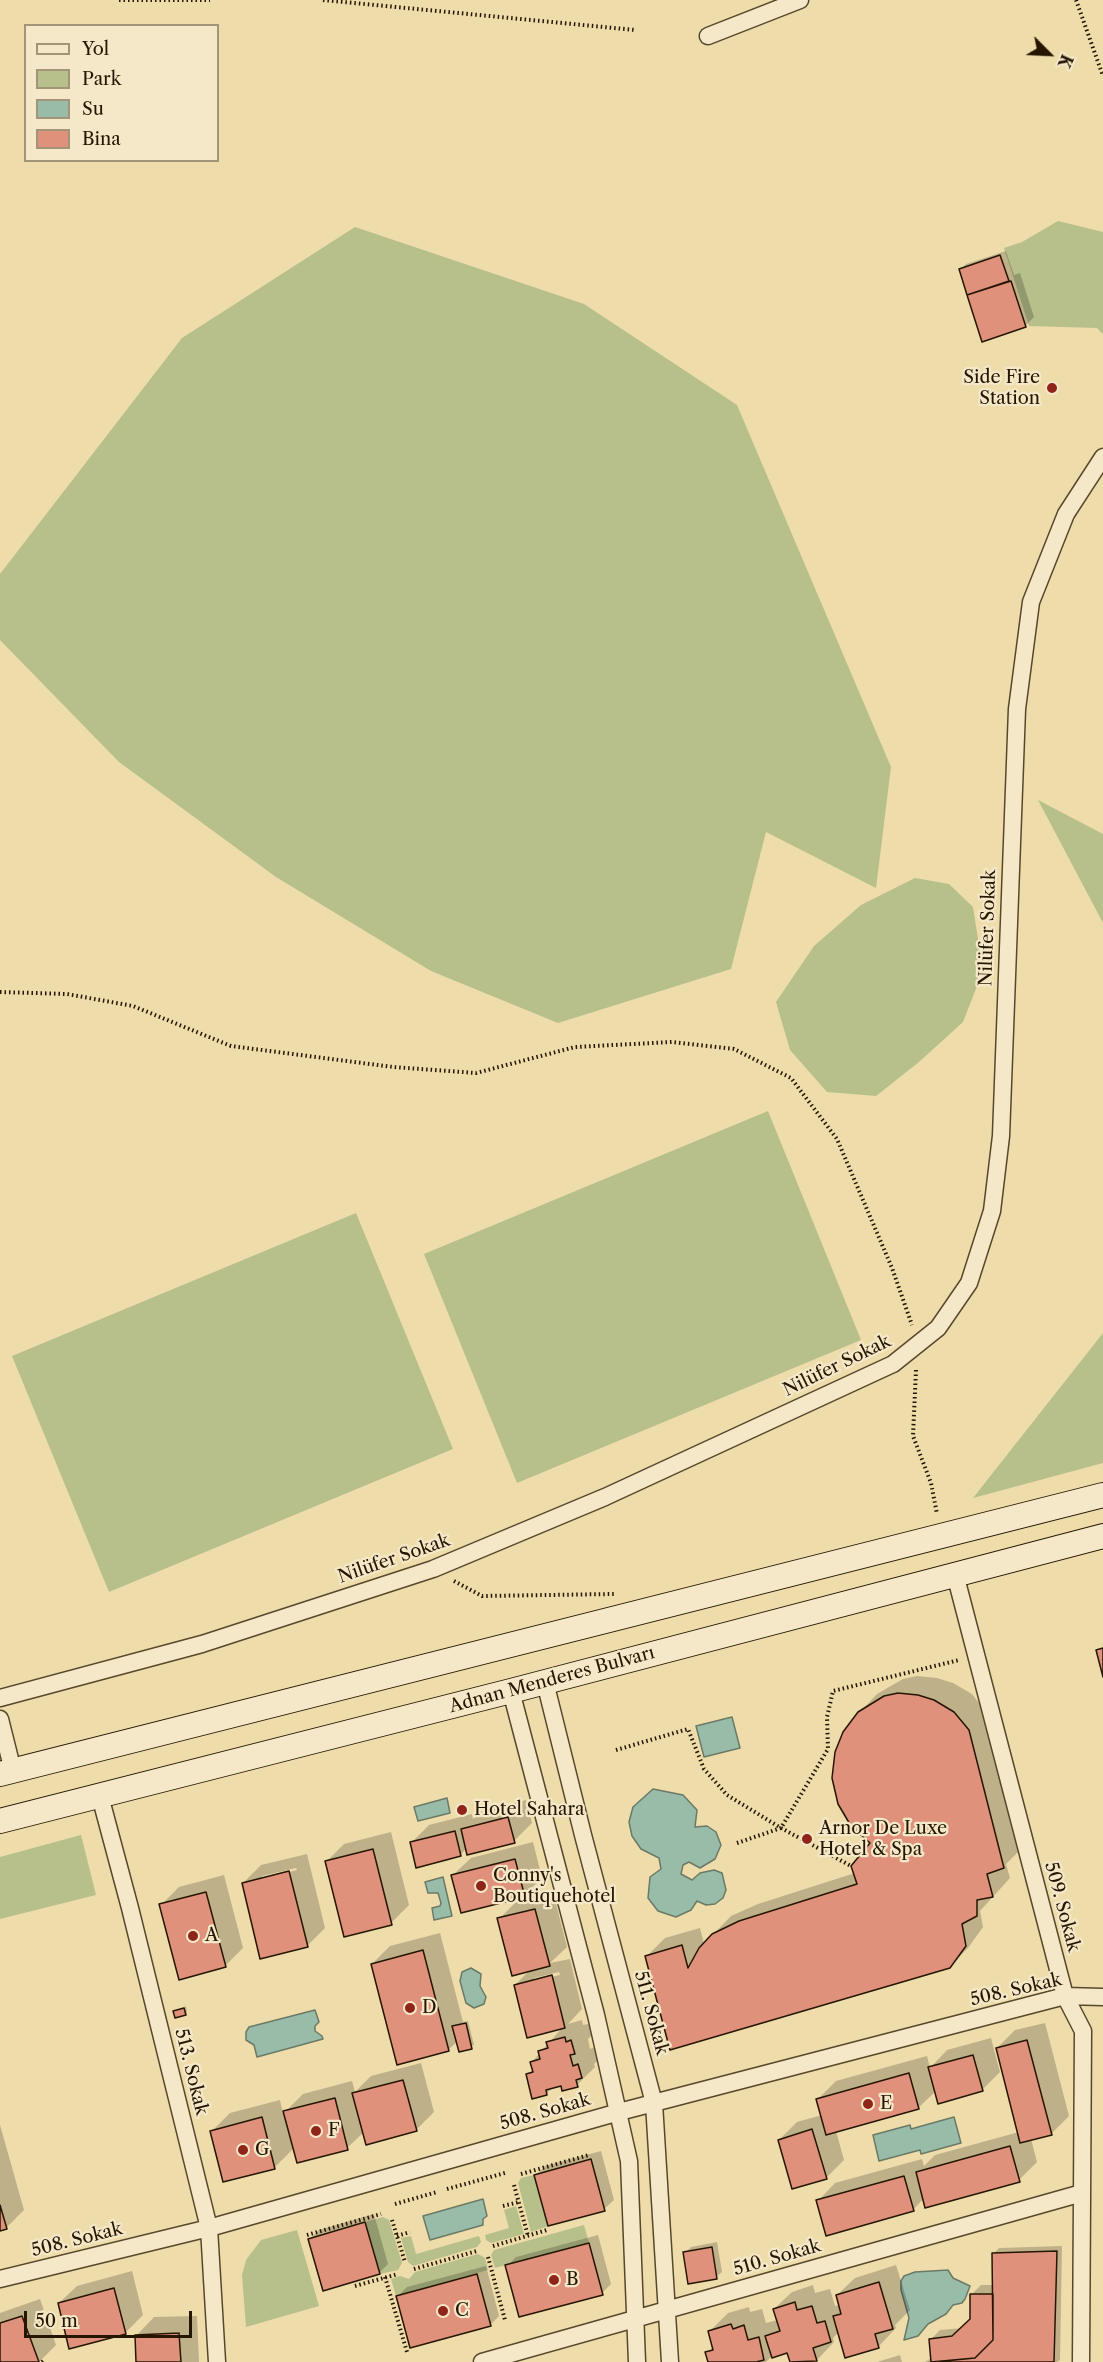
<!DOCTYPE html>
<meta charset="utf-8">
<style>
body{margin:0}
#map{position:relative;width:1103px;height:2362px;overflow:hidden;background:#eedcab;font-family:"Libre Caslon Text",serif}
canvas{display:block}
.legend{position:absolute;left:24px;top:24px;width:195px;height:138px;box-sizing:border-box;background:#f4e8c8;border:2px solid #a29478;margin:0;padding:8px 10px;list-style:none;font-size:18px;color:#261600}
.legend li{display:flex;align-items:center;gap:12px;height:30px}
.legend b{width:30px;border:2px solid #a29478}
.north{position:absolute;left:1019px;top:24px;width:60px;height:60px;-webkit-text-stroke:4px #f4e8c8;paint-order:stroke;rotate:114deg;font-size:16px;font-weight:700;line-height:24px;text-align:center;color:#261600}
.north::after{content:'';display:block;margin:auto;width:21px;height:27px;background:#261600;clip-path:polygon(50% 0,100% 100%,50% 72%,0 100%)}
.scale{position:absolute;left:24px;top:2311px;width:168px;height:27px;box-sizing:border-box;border:3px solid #261600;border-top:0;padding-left:8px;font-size:18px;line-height:21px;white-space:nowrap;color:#261600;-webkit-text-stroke:4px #f4e8c8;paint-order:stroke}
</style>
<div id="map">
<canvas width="1103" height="2362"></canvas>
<ul class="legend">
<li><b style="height:8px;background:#f4e8c8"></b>Yol</li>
<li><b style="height:16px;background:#b7c08a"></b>Park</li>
<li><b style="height:16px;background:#99bca9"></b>Su</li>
<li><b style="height:16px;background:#df917c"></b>Bina</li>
</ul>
<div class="north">K</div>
<div class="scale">50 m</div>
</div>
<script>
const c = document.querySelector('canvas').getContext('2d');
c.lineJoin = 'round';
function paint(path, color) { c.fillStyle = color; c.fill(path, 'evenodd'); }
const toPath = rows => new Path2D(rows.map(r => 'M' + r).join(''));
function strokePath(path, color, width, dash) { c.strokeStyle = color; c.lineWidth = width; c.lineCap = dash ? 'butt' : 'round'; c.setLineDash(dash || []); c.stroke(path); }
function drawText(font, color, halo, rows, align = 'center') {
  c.font = font + ' "Libre Caslon Text",serif'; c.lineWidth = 4.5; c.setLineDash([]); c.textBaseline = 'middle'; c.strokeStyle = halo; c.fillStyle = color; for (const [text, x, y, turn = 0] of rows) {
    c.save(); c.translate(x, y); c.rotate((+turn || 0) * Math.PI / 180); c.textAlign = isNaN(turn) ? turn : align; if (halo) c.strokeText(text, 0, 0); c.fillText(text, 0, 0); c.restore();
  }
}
paint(toPath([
 [1058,221,1103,232,1103,334,1097,328,1029,326,1004,248,1022,242],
 [355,227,584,304,737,405,891,767,876,888,766,832,731,969,558,1023,431,971,276,877,119,762,0,640,0,574,182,338],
 [1038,800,1103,834,1103,923],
 [915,878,949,884,973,907,983,971,963,1022,919,1062,876,1096,827,1092,790,1050,776,1002,814,946,861,905],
 [768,1111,861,1340,517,1483,424,1254],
 [356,1213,453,1449,109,1592,12,1356],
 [1103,1333,1103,1463,973,1498],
 [81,1835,96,1895,0,1919,0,1857],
 [534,2175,548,2226,531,2232,518,2183,521,2178],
 [516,2206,524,2234,491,2243,486,2240,485,2235,509,2228,504,2210],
 [383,2217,389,2220,402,2263,398,2270,380,2274,365,2222],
 [584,2225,589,2243,495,2268,491,2255,494,2250],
 [297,2230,319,2306,246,2327,242,2275,246,2260,261,2240],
 [411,2236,416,2254,479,2236,481,2242,477,2247,413,2266,408,2262,401,2238],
 [478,2254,485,2258,488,2270,396,2296,391,2279,400,2276,409,2279,415,2272]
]), '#b7c08a');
const water = toPath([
 [732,1717,740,1748,704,1757,696,1726,732,1717],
 [653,1789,683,1795,697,1810,695,1827,707,1826,716,1832,721,1845,715,1859,700,1868,689,1862,683,1865,681,1874,692,1880,700,1873,714,1870,722,1873,726,1890,723,1898,715,1904,706,1905,697,1901,691,1910,676,1917,658,1911,648,1898,650,1877,661,1869,659,1858,641,1849,632,1836,629,1822,633,1807,653,1789],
 [447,1798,450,1813,418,1821,414,1807,447,1798],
 [443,1877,452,1916,434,1920,432,1908,440,1906,441,1903,438,1893,428,1893,425,1882,443,1877],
 [471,1968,481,1974,480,1986,486,1997,484,2004,474,2008,466,2003,460,1981,462,1972,471,1968],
 [315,2010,319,2022,315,2026,315,2031,322,2036,323,2039,257,2057,254,2045,246,2040,246,2032,249,2027,315,2010],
 [954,2117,961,2143,921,2154,920,2150,879,2161,873,2135,910,2125,911,2129,954,2117],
 [483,2199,487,2216,483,2219,483,2225,430,2240,423,2216,483,2199],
 [948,2270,953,2278,970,2286,965,2299,962,2303,953,2305,946,2314,928,2324,918,2336,904,2340,909,2318,901,2290,901,2281,904,2276,915,2272,948,2270]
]);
paint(water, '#99bca9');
strokePath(water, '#6b7a65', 1.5);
paint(toPath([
 [1006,251,1014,275,1020,273,1034,317,1025,326,969,296,971,294,960,270,966,264],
 [917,1676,937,1678,953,1683,972,1694,986,1712,1021,1849,1006,1864,1010,1878,980,1911,983,1927,968,1948,950,1966,671,2049,647,1956,665,1938,700,1928,704,1944,731,1916,758,1904,855,1873,872,1843,859,1713,877,1694,903,1679],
 [526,1800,532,1823,514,1841,467,1848,460,1855,411,1843,429,1825,472,1814,473,1819,481,1812],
 [391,1832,409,1905,391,1923,326,1862,344,1844],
 [533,1842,542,1878,524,1895,453,1875,471,1858],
 [307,1854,325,1928,307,1946,243,1883,261,1865],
 [296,1868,297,1870,262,1879,262,1876],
 [224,1875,243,1948,225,1966,161,1905,179,1887],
 [553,1892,567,1947,550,1963,570,1959,582,2009,568,2024,582,2020,583,2025,589,2024,592,2035,588,2039,590,2049,595,2047,599,2059,594,2064,595,2067,577,2085,562,2084,553,2087,546,2094,528,2075,533,2069,532,2062,562,2028,515,1985,531,1969,499,1919,517,1901],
 [559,1972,560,1975,534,1981,534,1978],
 [440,1933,463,2022,468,2021,474,2045,460,2050,458,2041,448,2050,372,1964,390,1946],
 [186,2006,187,2012,185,2014,175,2011],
 [1045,2023,1069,2116,1051,2134,1031,2139,1037,2162,1019,2180,924,2198,913,2210,818,2201,835,2183,922,2159,924,2166,935,2155,1019,2132,997,2048,1015,2030],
 [991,2038,1000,2072,982,2090,936,2091,918,2108,836,2131,844,2160,826,2178,779,2140,797,2122,822,2115,818,2099,836,2081,927,2056,930,2068,947,2050],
 [421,2063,434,2112,416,2130,364,2132,347,2148,294,2148,275,2167,212,2131,230,2113,280,2100,283,2114,303,2094,352,2081,355,2092,371,2076],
 [0,2125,24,2210,6,2228,0,2230],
 [601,2151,614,2200,604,2209,536,2175,545,2166],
 [374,2214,388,2264,379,2273,310,2239,319,2230],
 [598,2235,611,2284,602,2293,507,2266,516,2257],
 [717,2242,722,2272,716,2277,685,2253,691,2247],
 [1062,2246,1060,2360,1057,2362,925,2362,933,2357,931,2339,940,2330,963,2328,971,2319,972,2294,981,2285,994,2285,993,2254,999,2248],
 [896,2265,910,2310,895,2325,896,2328,879,2346,846,2356,839,2332,833,2338,834,2342,817,2360,810,2362,791,2362,788,2352,772,2356,766,2362,709,2362,707,2353,714,2346,710,2331,728,2313,749,2307,750,2312,762,2309,766,2323,778,2320,774,2309,792,2292,813,2285,815,2293,830,2289,835,2306,840,2305,837,2295,855,2278],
 [486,2266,499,2316,490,2325,397,2297,407,2287],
 [132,2271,143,2315,125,2333,59,2303,77,2286],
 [40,2299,56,2345,39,2362,0,2362,0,2313],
 [197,2316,199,2362,138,2362,137,2335,154,2317],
 [900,2355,902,2362,877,2362]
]), '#0003');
const building = toPath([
 [1000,255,1009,281,967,295,959,269,1000,255],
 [1011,281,1026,327,982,342,967,295,1011,281],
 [1103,1648,1103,1677,1096,1650,1103,1648],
 [898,1693,918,1695,934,1700,954,1712,969,1730,1004,1868,987,1874,993,1897,977,1900,977,1916,962,1924,966,1946,950,1968,670,2050,645,1956,682,1945,688,1968,699,1948,712,1934,739,1921,857,1884,851,1866,870,1843,851,1826,838,1804,832,1778,835,1752,843,1732,858,1712,884,1696,898,1693],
 [508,1817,515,1843,467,1855,461,1829,508,1817],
 [455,1831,461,1856,416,1868,410,1842,455,1831],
 [373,1849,392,1925,344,1937,325,1861,373,1849],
 [515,1859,525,1897,461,1913,451,1875,515,1859],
 [289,1871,308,1947,260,1959,242,1883,289,1871],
 [206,1892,226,1967,179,1980,159,1904,206,1892],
 [535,1909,550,1966,512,1976,497,1918,535,1909],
 [423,1950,449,2051,397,2065,371,1964,423,1950],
 [552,1975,565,2028,527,2038,514,1985,552,1975],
 [184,2008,186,2015,175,2018,173,2011,184,2008],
 [466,2023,472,2049,459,2052,452,2026,466,2023],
 [565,2037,566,2042,571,2040,575,2054,570,2055,573,2066,578,2064,582,2078,576,2080,578,2087,562,2091,561,2086,546,2090,547,2095,532,2099,526,2074,533,2072,530,2062,540,2059,538,2051,548,2048,546,2042,565,2037],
 [1027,2040,1052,2135,1020,2143,996,2048,1027,2040],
 [973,2055,983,2091,938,2104,928,2067,973,2055],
 [909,2073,919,2109,826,2135,816,2099,909,2073],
 [403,2080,417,2131,366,2145,352,2093,403,2080],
 [335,2098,348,2150,297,2163,283,2111,335,2098],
 [262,2117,275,2169,223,2182,210,2131,262,2117],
 [812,2129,827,2179,792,2189,778,2140,812,2129],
 [1010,2146,1020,2182,925,2208,916,2172,1010,2146],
 [591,2159,605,2211,548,2226,534,2175,591,2159],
 [904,2176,914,2211,826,2236,816,2200,904,2176],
 [0,2205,7,2229,0,2231,0,2205],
 [365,2222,380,2274,323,2291,308,2239,365,2222],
 [589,2243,603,2295,519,2317,505,2265,589,2243],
 [712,2247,717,2279,688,2284,683,2252,712,2247],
 [1057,2251,1054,2362,934,2362,975,2358,993,2340,992,2253,1057,2251],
 [477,2274,491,2326,410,2348,396,2296,477,2274],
 [879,2282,893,2329,875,2334,879,2348,845,2358,833,2316,841,2314,836,2295,879,2282],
 [114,2288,126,2334,69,2349,58,2303,114,2288],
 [970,2294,993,2294,993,2340,975,2358,931,2362,929,2339,952,2336,970,2319,970,2294],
 [795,2302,797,2310,812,2306,817,2323,825,2321,831,2342,813,2348,817,2361,790,2362,787,2353,772,2358,765,2336,780,2331,773,2309,795,2302],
 [22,2316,39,2362,0,2362,0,2323,22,2316],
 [731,2324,733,2329,744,2325,748,2340,759,2337,764,2360,756,2362,708,2362,705,2352,713,2350,708,2331,731,2324],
 [179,2333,181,2362,136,2362,135,2335,179,2333]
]);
paint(building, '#df917c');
strokePath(building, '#261600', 1.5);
const minor = toPath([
 [708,36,800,0],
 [955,1574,1065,1996,1083,2031,1081,2362],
 [545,1682,583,1835,654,2103,670,2362],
 [511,1691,596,2015,629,2161,637,2362],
 [0,1698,202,1644,433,1569,605,1497,893,1364,938,1328,969,1283,992,1211,1001,1136,1017,709,1031,602,1066,514,1103,457],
 [0,1719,13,1771],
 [100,1796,130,1908,209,2228,217,2362],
 [0,2279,209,2228,619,2112,1065,1996,1103,1997],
 [482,2362,1082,2193]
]);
const secondary = toPath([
 [0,1774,1103,1495],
 [0,1821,511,1691,1103,1536]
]);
strokePath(minor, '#58482b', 19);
strokePath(secondary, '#261600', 26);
strokePath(toPath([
 [119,0,210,0],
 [323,0,635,30],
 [1076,0,1103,76],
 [0,992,67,994,133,1006,231,1046,393,1067,476,1073,575,1047,672,1042,734,1049,791,1078,837,1139,892,1268,912,1325],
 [916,1370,913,1436,931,1483,937,1514],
 [454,1581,482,1596,614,1594],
 [616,1750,688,1729,704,1769,727,1795,781,1828,851,1866],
 [737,1843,781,1828,828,1749,827,1717,833,1691,959,1660],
 [521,2174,589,2155],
 [514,2185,528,2236],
 [447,2189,505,2173],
 [395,2204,437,2192],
 [503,2206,519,2202],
 [392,2220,405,2262],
 [307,2235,381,2214],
 [397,2236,410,2232],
 [493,2246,547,2230],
 [488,2257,505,2320],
 [414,2269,477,2251],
 [385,2277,407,2352],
 [355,2286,398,2274],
 [42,2362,44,2360]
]), '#261600', 4, [1.5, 3]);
strokePath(minor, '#f4e8c8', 16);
strokePath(secondary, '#f4e8c8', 24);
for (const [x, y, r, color] of [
 [1052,388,6,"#8f2418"],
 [462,1810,6,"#8f2418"],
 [807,1839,6,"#8f2418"],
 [481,1886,6,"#8f2418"],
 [193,1936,6,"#8f2418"],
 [410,2008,6,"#8f2418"],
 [868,2104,6,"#8f2418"],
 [316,2131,6,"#8f2418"],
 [243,2150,6,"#8f2418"],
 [554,2280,6,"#8f2418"],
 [443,2311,6,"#8f2418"]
]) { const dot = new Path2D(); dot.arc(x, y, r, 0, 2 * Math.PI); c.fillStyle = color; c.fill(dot); strokePath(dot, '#f4e8c8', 2); }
drawText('18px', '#261600', '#f4e8c8', [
 ["Side Fire",1040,378,"right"],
 ["Station",1040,399,"right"],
 ["Hotel Sahara",474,1810],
 ["Arnor De Luxe",819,1829],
 ["Hotel & Spa",819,1850],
 ["Conny's",493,1876],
 ["Boutiquehotel",493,1897],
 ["A",205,1936],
 ["D",422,2008],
 ["E",880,2104],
 ["F",328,2131],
 ["G",255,2150],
 ["B",566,2280],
 ["C",455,2311]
], 'left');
drawText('18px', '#261600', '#f4e8c8', [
 ["Nilüfer Sokak",988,928,-88],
 ["Nilüfer Sokak",837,1366,-26],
 ["Nilüfer Sokak",394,1559,-19],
 ["Adnan Menderes Bulvarı",552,1680,-15],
 ["509. Sokak",1062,1907,75],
 ["508. Sokak",1016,1990,-13],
 ["511. Sokak",651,2013,75],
 ["513. Sokak",191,2072,76],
 ["508. Sokak",545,2112,-16],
 ["508. Sokak",77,2240,-14],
 ["510. Sokak",777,2258,-16]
]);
</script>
